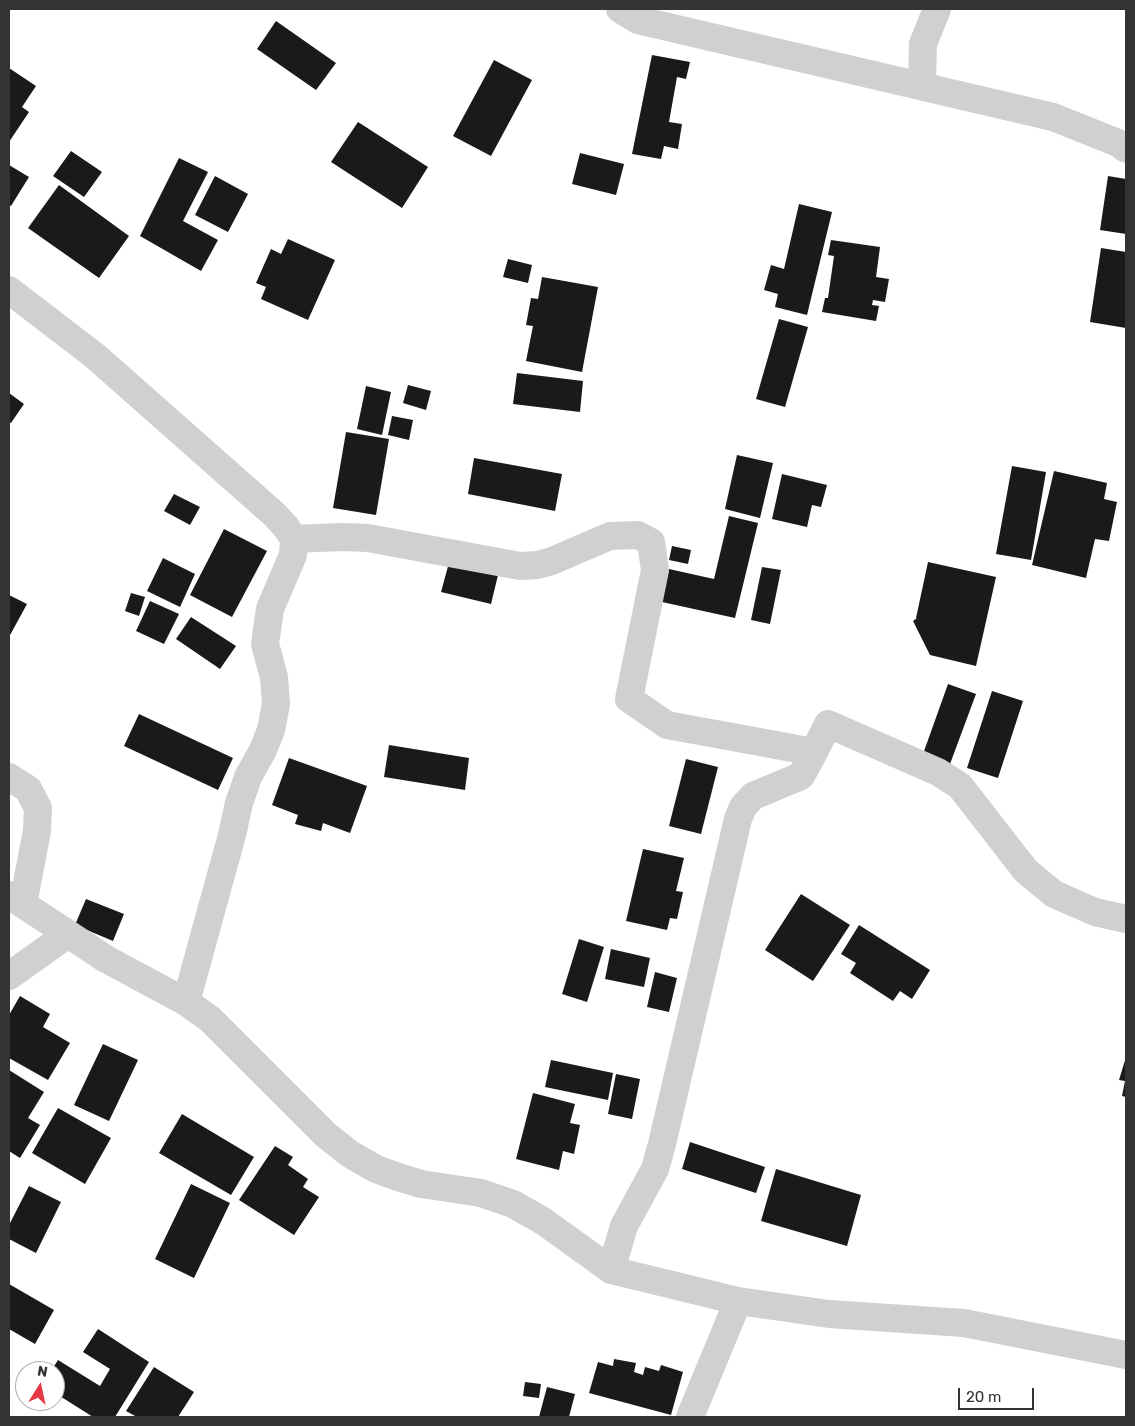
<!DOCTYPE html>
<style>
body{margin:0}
#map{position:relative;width:1135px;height:1426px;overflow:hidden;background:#fff;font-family:Rubik,sans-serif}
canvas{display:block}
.frame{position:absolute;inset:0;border:10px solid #333;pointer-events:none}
.north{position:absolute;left:15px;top:1361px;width:50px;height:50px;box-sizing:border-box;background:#fff;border:1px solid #adadad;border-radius:50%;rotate:10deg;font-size:14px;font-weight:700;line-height:20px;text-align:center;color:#333}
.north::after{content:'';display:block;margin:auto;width:18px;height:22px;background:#e63946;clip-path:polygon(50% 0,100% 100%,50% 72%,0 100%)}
.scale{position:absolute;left:958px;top:1388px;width:76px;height:22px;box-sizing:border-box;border:2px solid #333;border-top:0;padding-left:6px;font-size:15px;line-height:18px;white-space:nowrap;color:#333;-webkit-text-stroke:4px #fff;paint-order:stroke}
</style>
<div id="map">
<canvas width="1135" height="1426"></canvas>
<div class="frame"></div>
<div class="north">N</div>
<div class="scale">20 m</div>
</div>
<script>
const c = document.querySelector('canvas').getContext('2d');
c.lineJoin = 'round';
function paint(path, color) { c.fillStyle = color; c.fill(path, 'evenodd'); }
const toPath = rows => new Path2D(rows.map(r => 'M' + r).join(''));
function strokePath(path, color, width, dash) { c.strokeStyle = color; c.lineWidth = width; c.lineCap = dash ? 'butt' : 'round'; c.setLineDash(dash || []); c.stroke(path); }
paint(toPath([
 [276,21,336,63,316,90,257,49],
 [652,55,690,62,686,79,677,77,669,122,682,124,678,149,664,146,661,159,632,154],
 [494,60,532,80,491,156,453,136],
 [9,68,36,86,22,107,29,112,9,142],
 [358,122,428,167,402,208,331,162],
 [71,151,102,172,84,197,53,176],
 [580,153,624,164,616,195,572,184],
 [179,158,208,172,183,221,218,240,201,271,140,236],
 [9,165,29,177,11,206,9,205],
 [215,176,248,194,228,232,195,215],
 [1108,176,1126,179,1126,234,1100,230],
 [59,185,129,236,99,278,28,228],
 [799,204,832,212,807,315,775,307,778,294,764,290,771,265,784,269],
 [288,239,335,260,308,320,261,299,266,287,256,283,271,249,281,254],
 [831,240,880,247,876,277,889,279,885,302,873,300,872,305,879,306,876,321,822,312,825,298,828,298,834,256,828,255],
 [1101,248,1126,252,1126,328,1090,322],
 [508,259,532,265,528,283,503,277],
 [542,277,598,287,582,372,526,361,533,326,526,325,531,298,538,299],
 [779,319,808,327,785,407,756,399],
 [517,373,583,381,580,412,513,404],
 [408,385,431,391,426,410,403,403],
 [366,386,391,392,382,435,357,429],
 [9,393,24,404,11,423,9,422],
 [392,416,413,420,409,440,388,435],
 [346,432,389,439,376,515,333,508],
 [737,455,773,463,760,518,725,509],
 [474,458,562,474,555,511,468,494],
 [1012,466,1046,472,1031,560,996,554],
 [1054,471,1107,483,1104,499,1117,502,1109,541,1095,539,1086,578,1032,565],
 [782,474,827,485,821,507,812,505,807,527,772,519],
 [174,494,200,507,190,525,164,511],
 [729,516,758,523,735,618,662,602,669,569,714,579],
 [224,529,267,551,232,617,190,595],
 [672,546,691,550,688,564,669,560],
 [163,558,195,574,180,607,147,591],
 [450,559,499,571,491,604,441,592],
 [928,562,996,577,976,666,930,655,913,621,917,618,916,618],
 [762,567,781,570,770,624,751,620],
 [131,593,145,597,139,616,125,611],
 [9,595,27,604,9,637],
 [150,601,179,614,164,644,136,631],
 [191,617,236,646,220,669,176,639],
 [948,684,976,694,950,764,923,754],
 [992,691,1023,701,998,778,967,768],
 [139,714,233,758,218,790,124,746],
 [389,745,469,758,465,790,384,777],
 [289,758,367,786,350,833,323,823,321,831,295,824,298,815,272,805],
 [686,759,718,767,701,834,669,826],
 [643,849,684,858,676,891,683,892,677,919,670,918,667,930,626,921],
 [801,894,850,925,813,981,765,950],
 [86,899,124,914,113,941,75,925],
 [859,925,930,970,912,999,900,991,893,1001,850,973,856,963,841,954],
 [579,939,604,947,587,1002,562,994],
 [611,949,650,958,644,987,605,979],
 [655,972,677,978,669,1012,647,1007],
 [20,996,50,1014,43,1027,70,1043,48,1080,9,1058,9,1015],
 [103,1044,138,1060,109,1121,74,1105],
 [1126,1057,1126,1097,1122,1096,1125,1081,1119,1080],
 [551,1060,613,1073,608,1100,545,1087],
 [9,1070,44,1092,28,1118,40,1125,20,1158,9,1151],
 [616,1074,640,1079,632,1119,608,1114],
 [533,1093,575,1104,570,1123,580,1125,574,1154,563,1151,559,1170,516,1159],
 [58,1108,111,1138,85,1184,32,1153],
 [182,1114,254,1157,231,1195,159,1153],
 [690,1142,765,1167,756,1193,682,1169],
 [275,1146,293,1157,288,1165,308,1179,303,1187,319,1197,294,1235,239,1200],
 [776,1169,861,1195,847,1246,761,1221],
 [191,1184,230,1203,194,1278,155,1259],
 [29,1186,61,1202,36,1253,9,1239,9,1225],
 [9,1284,54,1310,35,1344,9,1329],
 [98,1329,149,1362,115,1417,93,1417,55,1393,55,1371,51,1371,58,1360,100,1386,110,1369,83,1352],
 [614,1359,636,1363,634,1372,643,1375,645,1367,659,1371,661,1365,683,1372,671,1415,589,1393,598,1362,613,1366],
 [154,1367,194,1392,178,1417,137,1417,126,1411],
 [525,1382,541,1384,539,1398,523,1396],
 [547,1387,575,1394,569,1417,539,1417]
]), '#1a1a1a');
strokePath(toPath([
 [620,9,638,20,1053,117,1118,143,1126,149],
 [922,86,923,44,937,9],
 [9,290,95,356,275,515,286,527,294,539,293,555,270,609,265,644,274,677,276,704,271,730,263,750,248,777,239,803,232,835,186,1002],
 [294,539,342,537,368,538,520,566,537,565,552,561,610,536,638,535,651,542,655,570,629,699,667,725,814,752,828,724,938,772,960,786,1026,871,1054,894,1095,912,1126,919],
 [9,777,28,789,38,808,37,831,23,904],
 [9,895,106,959,186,1002,210,1019,326,1135,350,1154,376,1169,398,1177,421,1184,481,1193,513,1204,543,1221,611,1270,738,1301,829,1314,964,1323,1126,1355],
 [9,976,68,934],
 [611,1270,624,1226,655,1169,662,1144,738,819,743,807,753,796,801,776,814,752],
 [690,1417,738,1301]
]), '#d0d0d0', 28);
</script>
